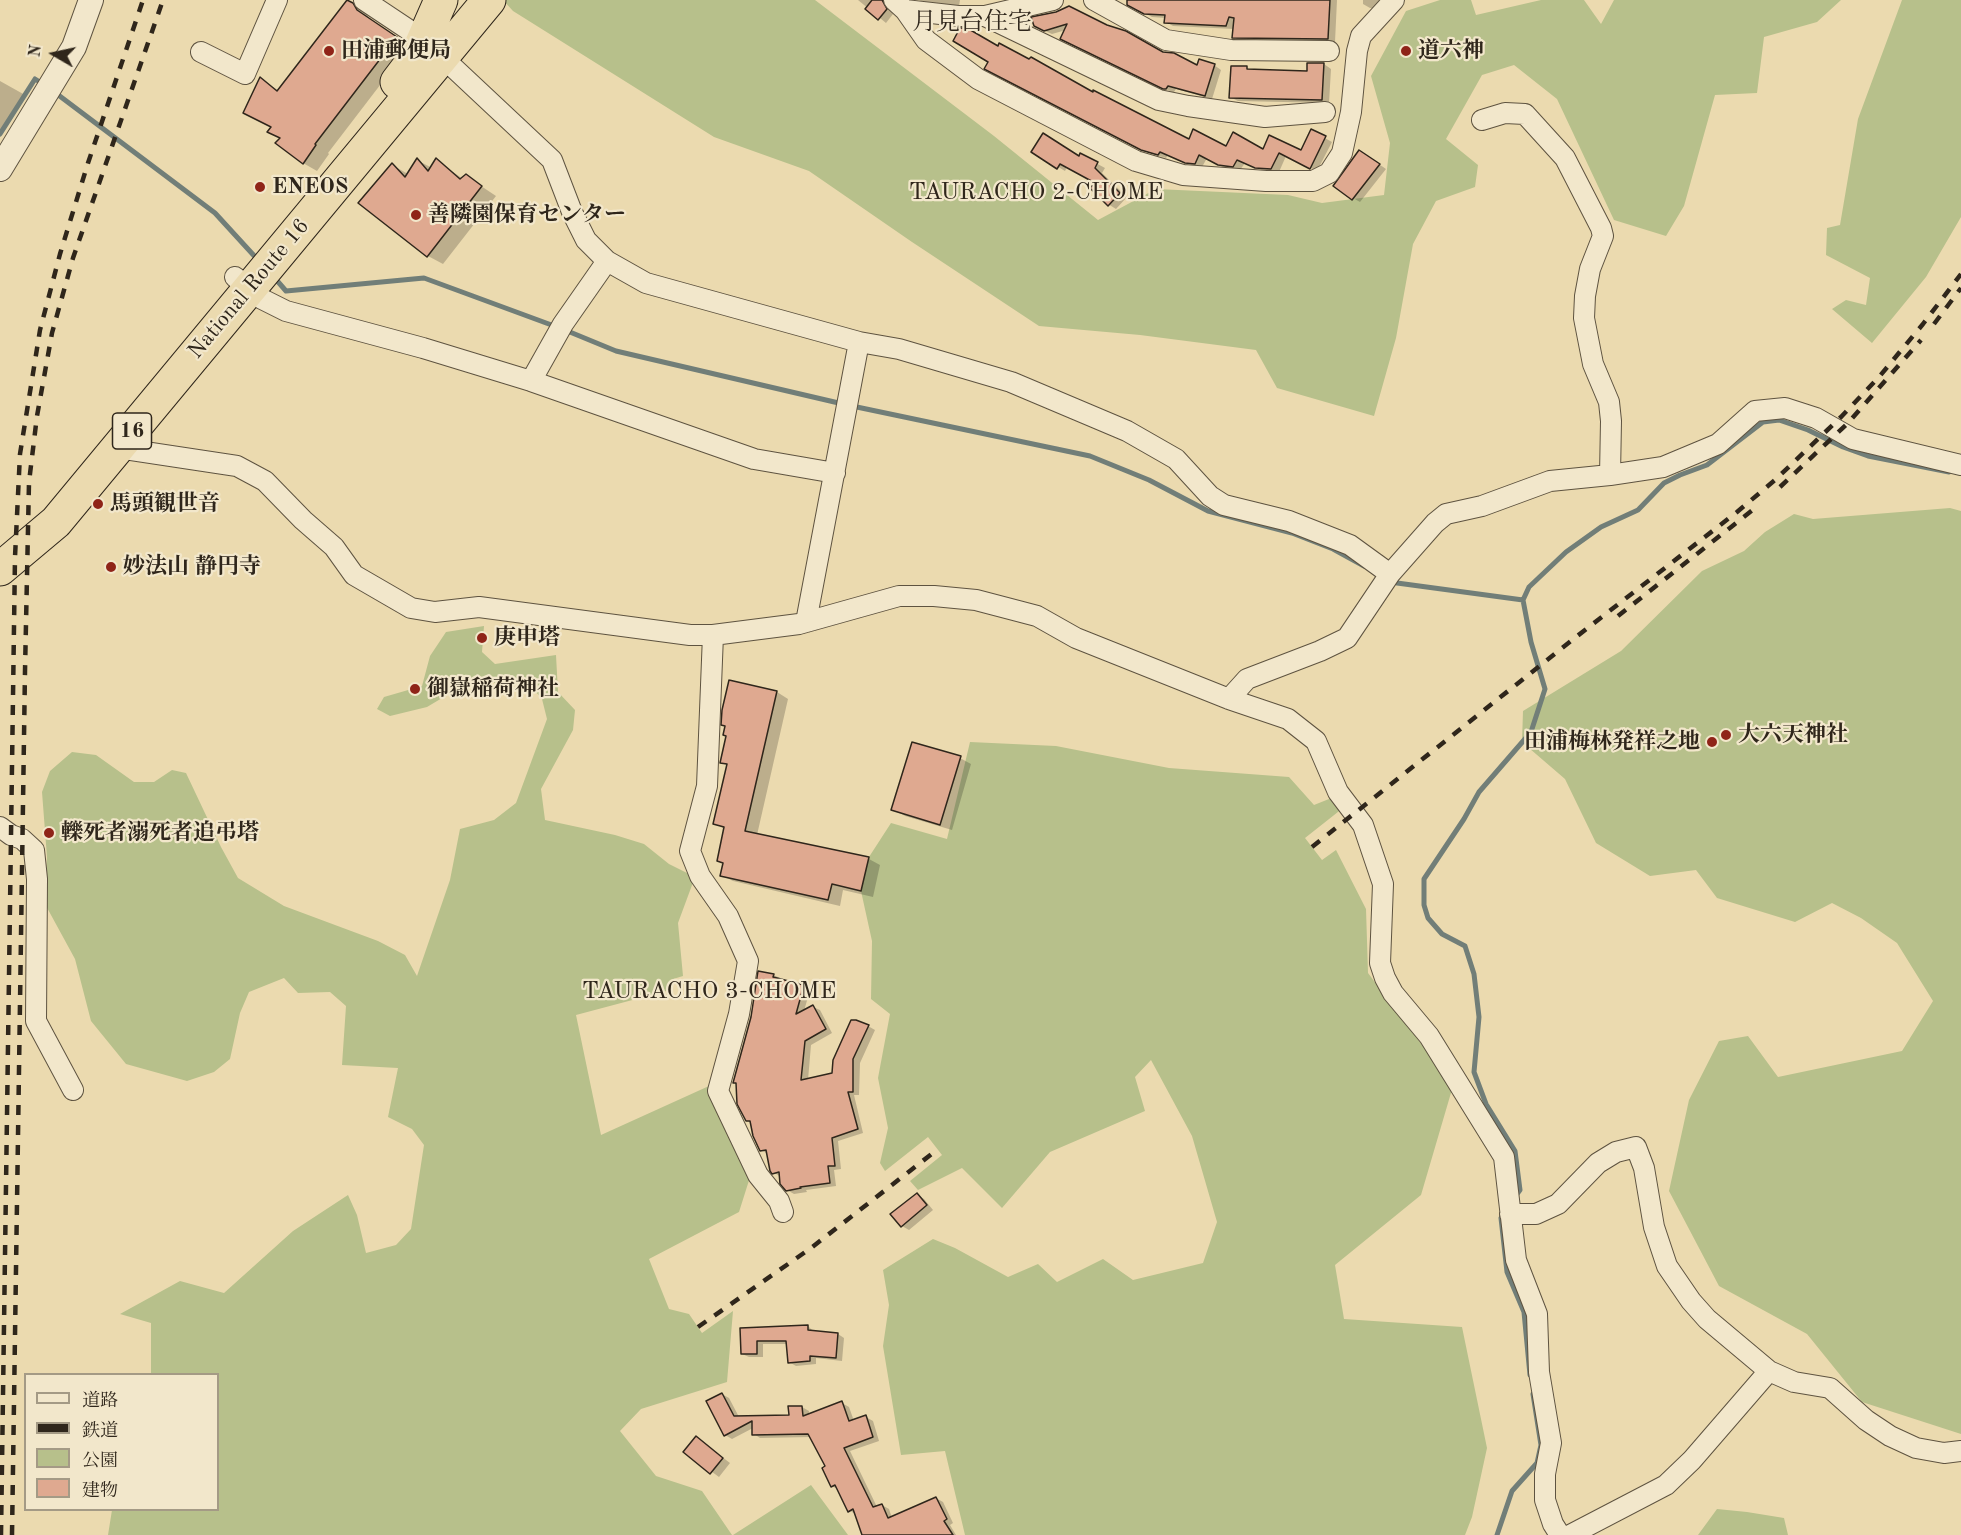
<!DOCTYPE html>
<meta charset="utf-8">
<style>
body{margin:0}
#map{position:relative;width:1961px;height:1535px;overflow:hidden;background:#ebdaaf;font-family:"Old Standard TT","Noto Serif JP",serif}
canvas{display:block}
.legend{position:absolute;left:24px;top:1373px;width:195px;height:138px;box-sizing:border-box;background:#f2e7cb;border:2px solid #a49a85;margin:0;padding:8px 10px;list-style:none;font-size:18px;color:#2f261b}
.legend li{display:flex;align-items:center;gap:12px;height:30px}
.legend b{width:30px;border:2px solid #a49a85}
.north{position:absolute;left:24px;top:24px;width:60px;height:60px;-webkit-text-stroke:4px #f2e7cb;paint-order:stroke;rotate:279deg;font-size:16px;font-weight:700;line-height:24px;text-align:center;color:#2f261b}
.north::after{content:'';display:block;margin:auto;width:21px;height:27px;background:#2f261b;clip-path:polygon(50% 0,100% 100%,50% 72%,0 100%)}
</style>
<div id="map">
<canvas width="1961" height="1535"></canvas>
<ul class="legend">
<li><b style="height:8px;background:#f2e7cb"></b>道路</li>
<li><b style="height:8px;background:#2f261b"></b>鉄道</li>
<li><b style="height:16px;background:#b7c08b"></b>公園</li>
<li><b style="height:16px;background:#dfa990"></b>建物</li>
</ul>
<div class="north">N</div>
</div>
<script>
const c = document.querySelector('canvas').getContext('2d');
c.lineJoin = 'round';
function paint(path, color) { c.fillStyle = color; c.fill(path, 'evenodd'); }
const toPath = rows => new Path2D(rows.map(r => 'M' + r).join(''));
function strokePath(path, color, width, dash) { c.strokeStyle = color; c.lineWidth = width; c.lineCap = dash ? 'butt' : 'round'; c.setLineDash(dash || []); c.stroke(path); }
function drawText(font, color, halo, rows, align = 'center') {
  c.font = font + ' "Old Standard TT","Noto Serif JP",serif'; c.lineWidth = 4.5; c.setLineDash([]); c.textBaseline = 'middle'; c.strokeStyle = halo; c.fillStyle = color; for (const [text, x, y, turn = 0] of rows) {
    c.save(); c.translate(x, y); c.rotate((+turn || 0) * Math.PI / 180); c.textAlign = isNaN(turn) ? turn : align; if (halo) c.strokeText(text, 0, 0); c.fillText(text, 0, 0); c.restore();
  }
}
paint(toPath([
 [503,0,815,0,994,136,1098,220,1156,189,1288,195,1322,203,1384,195,1390,143,1371,76,1406,11,1440,0,1471,0,1476,15,1541,0,1584,0,1601,24,1614,0,1841,0,1817,22,1764,37,1757,93,1715,95,1684,206,1666,236,1614,220,1557,99,1514,65,1482,75,1446,139,1478,165,1475,187,1436,201,1413,244,1396,338,1374,416,1277,388,1256,350,1140,335,1039,326,912,242,809,171,714,137,513,11],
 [1902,0,1961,0,1961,217,1926,277,1872,343,1832,309,1846,300,1866,305,1870,278,1826,255,1827,228,1840,225,1858,119],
 [1950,508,1961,511,1961,1434,1862,1402,1807,1334,1719,1286,1669,1191,1689,1100,1719,1041,1748,1036,1778,1077,1902,1051,1933,1001,1897,943,1861,918,1832,903,1795,922,1717,898,1696,870,1650,876,1596,843,1565,779,1522,742,1523,711,1621,651,1702,571,1744,551,1765,532,1794,514,1813,519],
 [484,626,482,652,495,664,556,655,558,692,575,710,573,730,541,789,545,820,615,835,644,844,669,864,695,877,678,923,683,976,670,980,670,990,576,1015,601,1135,709,1086,751,1174,739,1212,649,1259,669,1309,689,1314,702,1333,733,1311,727,1382,641,1409,620,1431,656,1476,702,1491,732,1535,108,1535,112,1510,218,1510,218,1374,151,1374,151,1323,120,1314,180,1281,224,1293,293,1231,348,1195,357,1215,366,1253,396,1245,411,1229,424,1145,412,1129,388,1117,398,1068,342,1065,346,1006,330,992,298,993,284,978,249,992,240,1013,230,1059,214,1072,187,1081,126,1064,91,1021,75,959,45,904,47,857,42,792,50,771,72,752,96,755,134,782,154,782,172,770,186,773,221,847,238,878,284,906,378,941,405,955,417,976,450,880,460,829,494,820,516,803,547,719,542,699,529,684,469,682,427,707,390,716,377,709,384,697,422,686,430,656,446,632],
 [970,742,1056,746,1169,768,1289,777,1314,805,1334,797,1343,808,1305,838,1322,860,1336,850,1366,909,1368,973,1453,1086,1421,1195,1335,1265,1344,1319,1462,1327,1487,1448,1472,1517,1465,1535,965,1535,945,1451,901,1455,883,1346,889,1305,883,1270,933,1239,955,1248,1008,1277,1038,1264,1057,1282,1103,1259,1133,1280,1203,1263,1217,1222,1192,1136,1151,1060,1135,1077,1145,1111,1050,1152,1002,1208,962,1168,918,1190,910,1181,942,1155,928,1137,885,1171,880,1163,888,1128,878,1078,890,1014,871,999,872,941,861,891,869,857,891,823,947,839],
 [811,1485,848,1535,733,1535],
 [1717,1509,1747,1512,1784,1518,1788,1535,1698,1535]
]), '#b7c08b');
paint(toPath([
 [858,0,883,0,889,6,893,14,886,23],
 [919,0,960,0,959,6,923,2],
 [1129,0,1337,0,1335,42,1241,41,1234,37,1234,29,1173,26,1166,22,1166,18,1152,17,1128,4],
 [1363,0,1384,0,1380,9,1370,8,1363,4],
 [348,1,362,9,371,20,410,46,328,153,329,154,317,171,303,163,273,127,260,79,279,91],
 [1056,13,1198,67,1214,65,1221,70,1212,99,1176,89,1174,92,1172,92,1069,42,1066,30,1052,34,1043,30],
 [1003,51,1189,141,1226,148,1302,152,1312,131,1332,142,1317,171,1286,156,1279,172,1264,171,1245,163,1240,170,1226,169,1207,158,1202,167,1194,166,1168,155,1166,158,1149,153,993,72],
 [1324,64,1331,69,1329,103,1238,101,1230,97,1247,68,1251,70,1308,72],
 [0,81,25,95,0,137],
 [1033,152,1080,158,1081,155,1105,168,1102,173,1127,197,1116,209,1108,204,1097,182,1067,167,1065,171],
 [1367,156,1386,169,1360,202,1353,198],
 [417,160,432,168,436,160,463,179,466,176,496,196,443,264,428,256,361,203,392,165,408,174],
 [777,692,788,699,757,835,869,859,880,865,873,897,843,890,840,906,733,881,721,875,724,864,718,860,725,829,714,823,728,766,722,762],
 [960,758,971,764,952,830,905,816,893,809],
 [773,975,810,990,804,1011,813,1007,820,1010,832,1033,811,1045,808,1080,834,1074,868,1026,875,1030,860,1063,859,1095,854,1095,863,1133,838,1141,841,1169,834,1170,836,1186,806,1190,807,1192,794,1194,787,1190,781,1177,773,1172,768,1154,761,1150,752,1123,747,1120,738,1084,734,1082],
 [917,1195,924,1199,933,1210,909,1230,902,1226],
 [808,1326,814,1332,838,1334,844,1338,842,1361,816,1358,816,1364,796,1366,789,1362,787,1344,763,1344,763,1357,749,1357,742,1354,741,1329],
 [722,1394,729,1398,739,1417,790,1416,802,1407,809,1411,809,1415,842,1403,849,1407,854,1421,866,1417,873,1421,879,1441,850,1451,877,1507,882,1505,889,1509,892,1518,936,1498,943,1502,953,1523,950,1525,956,1535,863,1535,855,1514,849,1510,839,1490,832,1486,827,1467,811,1437,760,1438,754,1434,753,1428,732,1439,725,1435],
 [697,1438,730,1463,719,1477,685,1452]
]), '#0003');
strokePath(toPath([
 [53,91,215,213,258,260],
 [0,134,35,79,43,84],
 [273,276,286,291,424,278,557,327],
 [565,330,616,351,843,404],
 [852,406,1090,456,1149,480,1208,511,1292,533,1333,549,1364,566],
 [1391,580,1397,583,1523,600,1531,642,1545,689,1531,732,1479,792,1464,819,1424,879,1424,905,1428,918,1442,934,1465,946,1474,974,1479,1017,1474,1072,1486,1104,1515,1151,1520,1190,1514,1198],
 [1523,600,1529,587,1566,552,1601,527,1638,510,1664,483,1680,475,1707,465,1763,422,1779,420,1808,430,1843,447,1868,456,1949,472],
 [1504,1213,1501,1218,1507,1272,1524,1312,1530,1375],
 [1497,1535,1512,1491,1537,1463,1541,1445,1533,1394]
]), '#717e78', 5);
const building = toPath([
 [347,0,353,3,357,10,397,37,315,144,316,145,303,164,275,143,280,138,267,132,271,127,243,113,260,77,277,91,347,0],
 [872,0,882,0,887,9,878,20,865,9,872,0],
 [1127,0,1330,0,1328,39,1232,38,1234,18,1229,17,1226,26,1164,23,1165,15,1144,14,1127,5,1127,0],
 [1069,6,1107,25,1126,31,1163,52,1174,53,1197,65,1199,59,1215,64,1205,96,1168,86,1166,89,1163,89,1060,39,1067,24,1044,31,1034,26,1031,17,1056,12,1069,6],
 [960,28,967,28,998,46,999,43,1029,59,1031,57,1093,92,1093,90,1189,139,1193,129,1226,146,1233,132,1263,149,1269,135,1301,150,1311,129,1326,136,1310,169,1279,153,1271,169,1255,168,1237,160,1233,167,1218,165,1199,155,1195,164,1185,163,1160,152,1158,155,1141,150,984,69,988,62,953,41,960,28],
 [1307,63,1324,63,1322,100,1229,98,1231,66,1247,66,1247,69,1307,71,1307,63],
 [1043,133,1079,156,1080,153,1098,162,1095,168,1120,193,1108,206,1090,188,1095,183,1060,164,1057,169,1031,152,1043,133],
 [1359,150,1380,164,1352,200,1333,186,1359,150],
 [417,158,428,171,436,158,460,179,466,174,482,186,427,257,358,203,392,163,405,177,417,158],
 [729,680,777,691,745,831,869,857,861,891,832,884,828,900,720,876,723,863,717,861,724,827,713,824,727,764,720,763,726,736,723,735,725,726,721,725,722,710,729,680],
 [912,742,961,756,940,825,891,810,912,742],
 [758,971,774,974,773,977,804,985,796,1014,813,1005,826,1029,805,1041,801,1080,832,1073,833,1060,851,1020,856,1020,869,1025,853,1059,853,1092,848,1092,858,1129,832,1138,835,1166,828,1166,830,1183,800,1187,801,1188,786,1191,780,1184,779,1172,772,1174,770,1171,766,1150,760,1151,753,1136,750,1121,746,1121,737,1104,736,1083,733,1083,751,1017,758,971],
 [917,1193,927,1205,901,1227,890,1214,917,1193],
 [808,1325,808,1330,838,1333,836,1358,810,1356,810,1361,788,1363,786,1341,757,1341,757,1354,741,1354,740,1328,808,1325],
 [722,1393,734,1416,789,1415,788,1406,802,1406,803,1416,842,1401,849,1421,866,1415,873,1437,844,1448,873,1507,882,1504,888,1518,936,1497,947,1519,944,1521,953,1535,862,1535,853,1509,848,1512,835,1485,831,1487,822,1468,825,1466,808,1434,752,1435,752,1421,724,1436,706,1401,722,1393],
 [696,1436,723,1458,710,1474,683,1452,696,1436]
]);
paint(building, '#dfa990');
strokePath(building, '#2f261b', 1.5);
const minor = toPath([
 [364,0,424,40,552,160,572,212,586,240,607,261,646,283,859,342,899,349,1011,382,1127,431,1176,459,1210,496,1224,505,1289,521,1350,545,1390,574],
 [894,0,905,10,926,40,978,79,1136,161,1183,175,1266,181,1313,181,1329,173,1342,153,1351,112,1357,51,1361,36,1394,0],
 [1094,0,1166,40,1231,50,1329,51],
 [905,10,958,16,985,16,1053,0],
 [985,16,1159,100,1188,106,1265,117,1325,112],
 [201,52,245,74,277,0],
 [1482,120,1505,113,1525,114,1565,158,1601,228,1603,236,1590,269,1585,296,1584,318,1593,364,1609,402,1611,421,1610,475],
 [235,277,262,299,286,311,423,348,531,381,754,459,835,473],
 [531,381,563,324,607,261],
 [118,448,237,466,265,481,303,520,334,547,354,575,411,608,435,612,479,607,690,635,713,635,799,624,899,596,934,596,976,600,1037,616,1076,638,1229,699,1288,719,1316,741,1338,792,1363,825,1383,884,1380,963,1385,978,1393,993,1429,1036,1504,1157,1516,1260,1537,1314,1539,1372,1551,1443,1545,1474,1545,1500,1553,1524,1560,1535],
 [806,622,859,342],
 [713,635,707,786,690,851,700,876,728,916,748,961,739,1014,718,1091,758,1175,779,1201,783,1212],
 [1229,699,1247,679,1320,651,1347,638,1390,574,1435,523,1446,514,1482,506,1550,481,1610,475,1663,467,1718,444,1755,411,1785,408,1816,418,1853,439,1961,465],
 [0,827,11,835,22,839,34,850,37,879,36,1021,73,1090],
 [1510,1214,1536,1214,1558,1204,1598,1163,1616,1152,1636,1147,1644,1168,1654,1227,1667,1266,1691,1301,1707,1319,1769,1371,1794,1382,1830,1388,1866,1420,1890,1436,1916,1448,1944,1453,1961,1451],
 [1570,1535,1666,1485,1692,1460,1769,1371]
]);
const tertiary = toPath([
 [0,169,74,47,91,0]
]);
const trunk = toPath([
 [397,82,416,57,441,0],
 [0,569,56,522,489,0]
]);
strokePath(minor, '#5e5340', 22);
strokePath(tertiary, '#5e5340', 26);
strokePath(trunk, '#2f261b', 35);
strokePath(minor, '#f2e7cb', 20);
strokePath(tertiary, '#f2e7cb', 24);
strokePath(trunk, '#ebdaaf', 33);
strokePath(toPath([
 [1934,324,1961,288],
 [1780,487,1848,423,1921,340],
 [1618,616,1759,505],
 [1312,847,1576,637,1737,512,1775,480,1841,417,1879,377,1923,324,1961,274],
 [698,1327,811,1248,938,1149],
 [1,1535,15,557,20,454,40,330,60,254,88,163,143,0],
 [12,1535,25,671,29,482,37,416,52,333,73,258,163,0]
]), '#2f261b', 4.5, [10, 10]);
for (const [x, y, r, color] of [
 [329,51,6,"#8f2418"],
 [1406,51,6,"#8f2418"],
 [260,187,6,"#8f2418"],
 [416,215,6,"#8f2418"],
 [98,504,6,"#8f2418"],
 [111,567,6,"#8f2418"],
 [482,638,6,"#8f2418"],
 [415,689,6,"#8f2418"],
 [1726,735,6,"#8f2418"],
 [1712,742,6,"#8f2418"],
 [49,833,6,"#8f2418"]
]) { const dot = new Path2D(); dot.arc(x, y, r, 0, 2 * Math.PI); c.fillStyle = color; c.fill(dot); strokePath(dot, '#f2e7cb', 2); }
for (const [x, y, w] of [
 [132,431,39]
]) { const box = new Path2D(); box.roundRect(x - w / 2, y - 18, w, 36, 4.5); c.fillStyle = '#f2e7cb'; c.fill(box); strokePath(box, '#2f261b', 1.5); }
drawText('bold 21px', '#2f261b', null, [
 ["16",132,431]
]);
drawText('bold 22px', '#2f261b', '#f2e7cb', [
 ["田浦郵便局",341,51],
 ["道六神",1418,51],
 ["ENEOS",272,187],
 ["善隣園保育センター",428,215],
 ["馬頭観世音",110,504],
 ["妙法山 静円寺",123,567],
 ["庚申塔",494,638],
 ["御嶽稲荷神社",427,689],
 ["大六天神社",1738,735],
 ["田浦梅林発祥之地",1700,742,"right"],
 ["轢死者溺死者追弔塔",61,833]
], 'left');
drawText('22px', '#2f261b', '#f2e7cb', [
 ["National Route 16",249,289,-50]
]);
drawText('24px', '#2f261b', '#f2e7cb', [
 ["月見台住宅",972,23],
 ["TAURACHO 2-CHOME",1036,193],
 ["TAURACHO 3-CHOME",709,992]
]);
</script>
